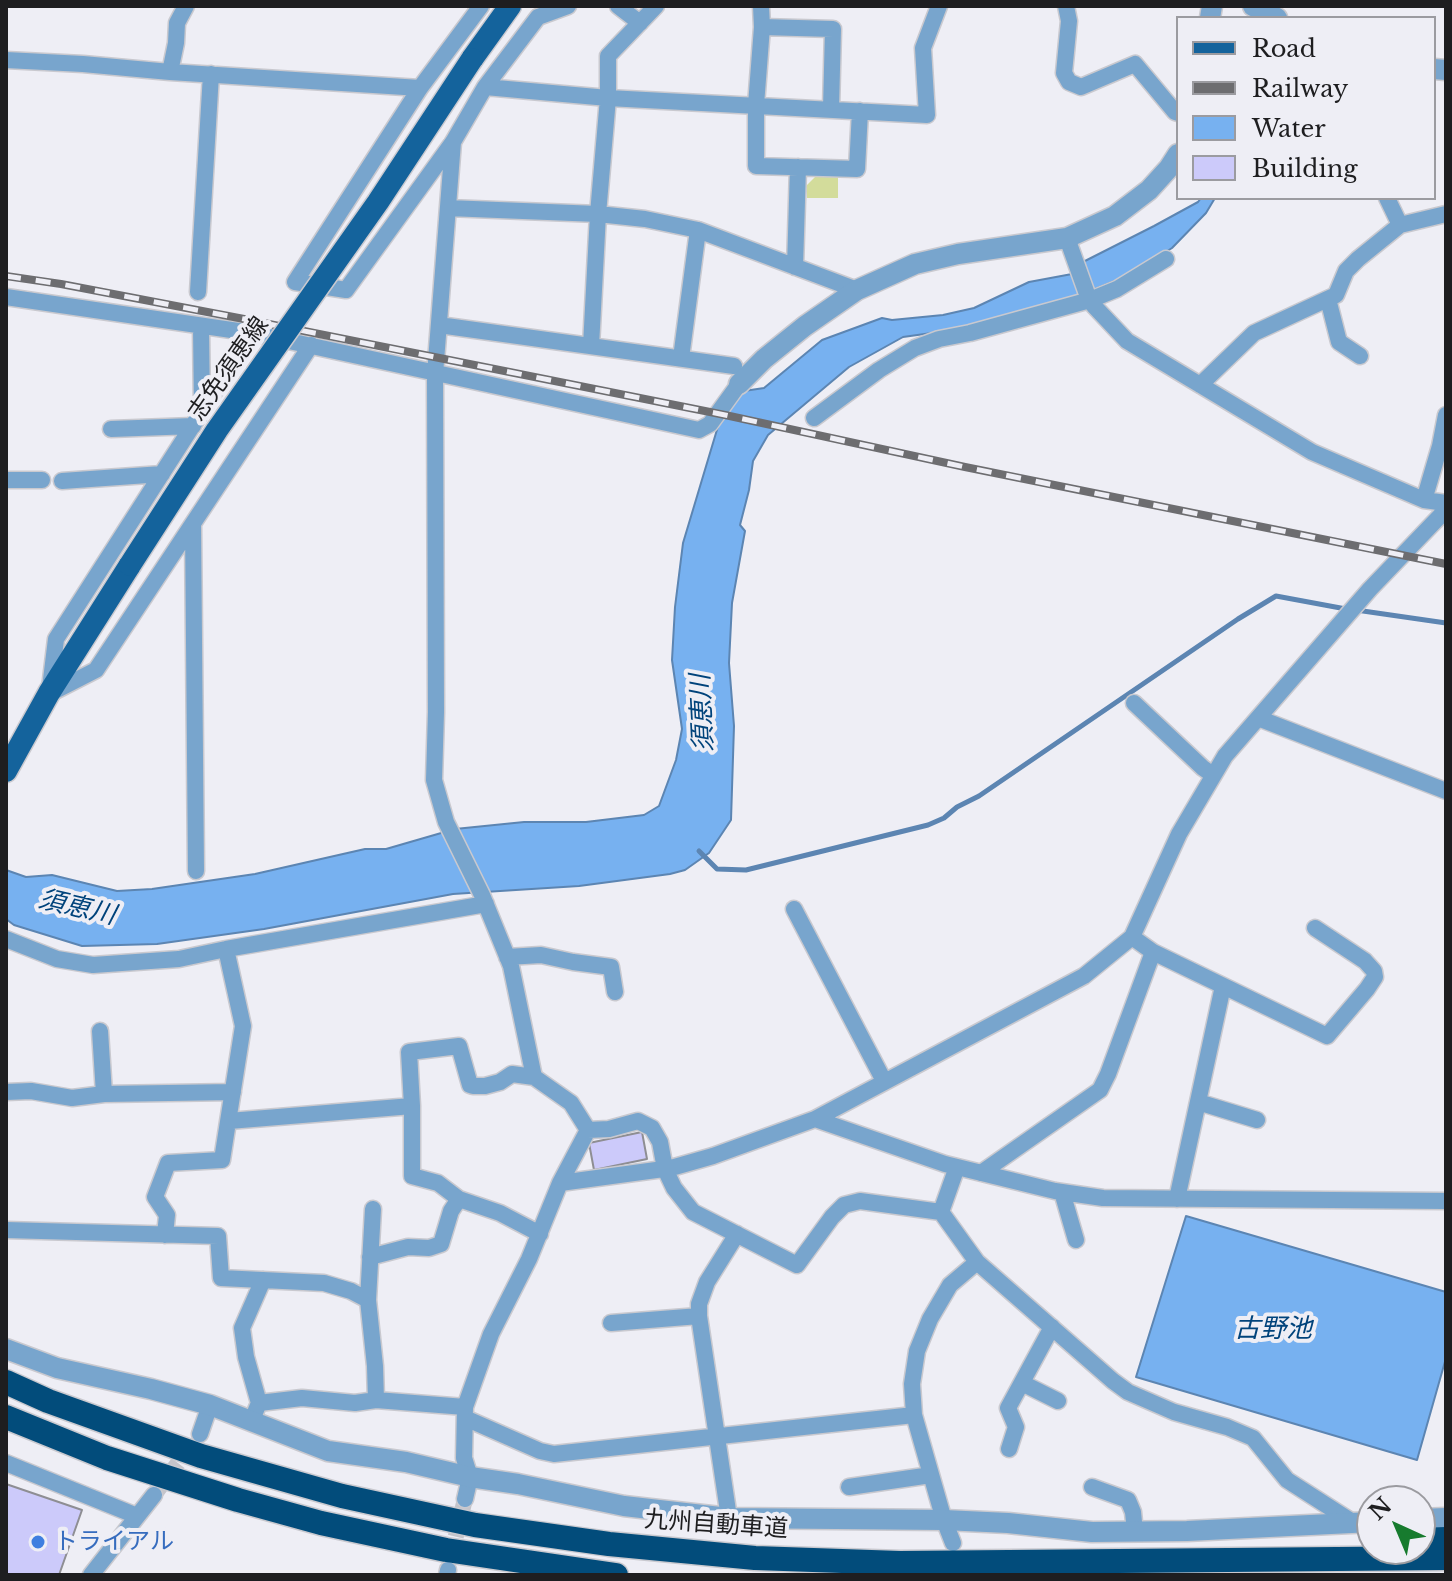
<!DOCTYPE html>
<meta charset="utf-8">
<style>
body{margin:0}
#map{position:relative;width:1452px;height:1581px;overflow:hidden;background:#eeeef5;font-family:"Libre Baskerville",serif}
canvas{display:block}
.frame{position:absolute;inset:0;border:8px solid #1e1e20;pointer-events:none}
.legend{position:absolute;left:1176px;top:16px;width:260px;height:184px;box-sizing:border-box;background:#eeeef5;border:2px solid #9b9ba0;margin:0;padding:10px 14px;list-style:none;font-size:24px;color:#1e1e20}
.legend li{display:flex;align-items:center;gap:16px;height:40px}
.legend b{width:40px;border:2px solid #9b9ba0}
.north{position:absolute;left:1356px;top:1485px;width:80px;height:80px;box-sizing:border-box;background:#eeeef5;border:2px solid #9b9ba0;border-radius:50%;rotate:316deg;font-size:22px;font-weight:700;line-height:32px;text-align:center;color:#1e1e20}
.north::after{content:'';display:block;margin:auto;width:28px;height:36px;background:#177b2e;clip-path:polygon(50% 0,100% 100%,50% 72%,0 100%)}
</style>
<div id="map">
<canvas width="1452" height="1581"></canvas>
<div class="frame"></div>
<ul class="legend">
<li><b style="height:10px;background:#14639c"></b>Road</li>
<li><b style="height:10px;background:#6d6d70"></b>Railway</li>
<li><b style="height:22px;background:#77b1f0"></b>Water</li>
<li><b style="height:22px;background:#cccafa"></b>Building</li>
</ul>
<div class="north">N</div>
</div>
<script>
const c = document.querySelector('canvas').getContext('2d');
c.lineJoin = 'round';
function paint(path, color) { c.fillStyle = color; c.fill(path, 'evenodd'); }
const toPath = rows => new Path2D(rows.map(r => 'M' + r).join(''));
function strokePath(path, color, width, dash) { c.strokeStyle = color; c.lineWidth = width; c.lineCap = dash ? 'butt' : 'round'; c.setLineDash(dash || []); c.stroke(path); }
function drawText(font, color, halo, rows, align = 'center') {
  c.font = font + ' "Libre Baskerville","Noto Sans JP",serif'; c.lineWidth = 8; c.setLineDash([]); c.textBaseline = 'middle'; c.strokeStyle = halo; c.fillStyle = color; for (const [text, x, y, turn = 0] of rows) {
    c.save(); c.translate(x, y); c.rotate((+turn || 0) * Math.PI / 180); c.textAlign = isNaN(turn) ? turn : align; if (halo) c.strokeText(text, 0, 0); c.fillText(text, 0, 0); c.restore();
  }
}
paint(toPath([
 [815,177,838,177,838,198,807,198,806,186]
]), '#d3dc9b');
const water = toPath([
 [1201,198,1215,198,1206,213,1172,248,1132,274,1078,296,1006,317,939,332,903,337,849,367,768,435,753,461,749,490,740,525,745,531,732,603,729,663,734,726,731,820,709,853,685,870,670,874,579,886,453,894,264,929,157,944,82,946,14,925,6,919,6,870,26,877,52,875,117,891,152,889,255,874,365,849,386,849,455,829,524,822,586,822,644,815,659,806,676,760,682,729,672,660,675,607,683,543,719,423,744,391,764,388,822,340,882,318,892,320,943,315,974,308,1029,282,1072,274,1079,264,1154,226,1198,202,1201,198],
 [1186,1216,1446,1292,1446,1358,1417,1460,1136,1377,1186,1216]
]);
paint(water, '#77b1f0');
strokePath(water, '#5c85b2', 2);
strokePath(toPath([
 [1356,610,1446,623],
 [699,851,717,869,746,870,928,825,944,818,957,807,979,796,1238,619,1276,596,1346,609]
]), '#5c85b2', 5);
const building = toPath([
 [642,1132,647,1159,594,1170,589,1143,642,1132],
 [6,1484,82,1510,59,1575,6,1575,6,1484]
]);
paint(building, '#cccafa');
strokePath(building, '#8e8e93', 2);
strokePath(toPath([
 [154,1495,200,1434],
 [450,1560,465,1499]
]), '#c4c4ca', 16, [16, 8]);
const minor = toPath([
 [481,6,420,88,295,282,346,290,453,142,485,87,538,17,568,6],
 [618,6,640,23],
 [761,6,762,27,756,105,756,166,857,169,860,111],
 [1066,6,1069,21,1064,73,1069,82,1081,87,1135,64,1175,112,1178,113],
 [762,27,833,29,831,109],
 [6,60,83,64,170,72,420,88],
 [170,72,176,43,177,23,186,6],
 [485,87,608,98,927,115,923,48,939,6],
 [453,142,435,374,436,712,434,780,446,822,482,895,511,966,534,1077,571,1103,588,1130,560,1183,529,1259,491,1334,465,1407,464,1458,470,1477,465,1499],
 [1387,198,1400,225],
 [448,208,598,214,645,219,698,230,857,290],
 [1067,238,1087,294,1094,306,1127,341,1312,452,1424,500,1446,503],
 [795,267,798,167],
 [198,292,211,74],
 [6,297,252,333,699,430,710,424,739,384],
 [1328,299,1339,342,1360,356],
 [439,325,734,366],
 [201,327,202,411],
 [591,346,598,214,608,98,608,56,656,6],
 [681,358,698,230],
 [1200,385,1254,333,1336,295,1346,271,1358,259,1400,225,1446,214],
 [814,418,879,370,915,348,939,339,970,333,1090,300,1117,289,1166,259],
 [111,429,193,426],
 [6,480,42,480],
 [62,481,162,474],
 [1424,500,1440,446,1446,415],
 [193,525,196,871],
 [50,688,56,639,252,333],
 [51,693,96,670,311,345],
 [1134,703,1203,768,1213,775],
 [1258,718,1446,791],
 [794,909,884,1081],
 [6,939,57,959,93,965,179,959,226,949,486,904],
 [1153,952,1327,1036,1367,989,1375,977,1374,971,1365,961,1315,928],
 [507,957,541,955,573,962,611,967,615,992],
 [100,1031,104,1094],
 [534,1077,512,1074,500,1082,485,1086,473,1086,470,1085,459,1046,409,1052,412,1106,412,1176,438,1183,459,1199,500,1213,540,1234],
 [6,1092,31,1091,72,1098,104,1094,233,1092],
 [1198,1102,1257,1120],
 [815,1119,945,1164,1055,1191,1103,1198,1446,1201],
 [229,1121,412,1106],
 [588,1130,609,1129,638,1121,652,1128,660,1142,665,1169,674,1188,693,1212,797,1265,832,1217,844,1205,860,1201,941,1212],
 [957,1167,941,1212,977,1262,1113,1381,1128,1392,1174,1412,1227,1427,1253,1438,1287,1480,1354,1523],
 [981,1173,1100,1090,1108,1074,1153,952,1132,937],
 [560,1183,671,1168,713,1156,815,1119,1084,976,1132,937,1179,834,1225,756,1370,589,1441,515,1446,503],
 [1062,1192,1076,1240],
 [1177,1199,1223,986],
 [373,1209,368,1300,375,1366,376,1400,465,1407],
 [6,1230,218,1236,221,1278,324,1283,351,1291,368,1300],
 [165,1235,167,1215,155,1197,168,1163,222,1160,243,1026,226,949],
 [370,1257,408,1247,429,1248,441,1244,451,1211,459,1199],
 [611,1323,699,1316],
 [1022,1383,1058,1401],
 [259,1403,246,1357,242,1328,263,1280],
 [465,1418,540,1451,554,1454,914,1415],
 [251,1422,259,1403,302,1398,355,1403,376,1400],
 [200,1434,210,1405],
 [1009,1449,1016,1427,1008,1408,1052,1327],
 [6,1463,137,1516],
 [849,1487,931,1475],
 [1092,1487,1128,1500,1133,1512,1135,1532],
 [729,1518,699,1316,699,1304,707,1282,737,1234],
 [953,1543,944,1520,914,1415,912,1384,917,1351,930,1319,950,1285,977,1262],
 [91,1575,154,1495],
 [447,1575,448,1570]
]);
const tertiary = toPath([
 [1253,6,1277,18],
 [1210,18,1212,6],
 [1434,69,1446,70],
 [739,384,764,359,805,326,857,290,915,264,958,254,1067,238,1115,216,1149,190,1169,168,1178,154],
 [6,1349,57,1368,151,1389,210,1405,328,1451,406,1462,470,1477,518,1484,624,1506,729,1518,944,1520,1008,1523,1092,1532,1187,1531,1372,1522],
 [1420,1519,1446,1518]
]);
const primary = toPath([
 [472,59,510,6],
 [6,771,49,693,130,565]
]);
const motorway = toPath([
 [6,1382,48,1401,201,1456,342,1496,475,1525,609,1544,755,1558,900,1563,1446,1558],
 [6,1417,107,1458,238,1500,321,1523,446,1550,616,1575],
 [1420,1540,1446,1539]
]);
strokePath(minor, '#c9c9cf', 19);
strokePath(tertiary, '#c9c9cf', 23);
strokePath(primary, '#c9c9cf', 25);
strokePath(motorway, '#c9c9cf', 27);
strokePath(minor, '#78a5cd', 16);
strokePath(tertiary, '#78a5cd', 20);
strokePath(primary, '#14639c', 22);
strokePath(motorway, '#024c7b', 24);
const rail = toPath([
 [6,276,61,284,244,319,725,415,965,467,1446,564]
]);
strokePath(rail, '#6d6d70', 8);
strokePath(rail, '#eeeef5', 5, [15]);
const primaryBridge = toPath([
 [130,565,217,430,378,202,472,59]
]);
strokePath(primaryBridge, '#c9c9cf', 25, []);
strokePath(primaryBridge, '#14639c', 22);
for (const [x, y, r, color] of [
 [38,1542,8,"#3f7fe0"]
]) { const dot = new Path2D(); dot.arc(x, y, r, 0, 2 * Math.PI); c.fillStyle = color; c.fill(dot); strokePath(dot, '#eeeef5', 3); }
drawText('24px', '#1e1e20', '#eeeef5', [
 ["志免須恵線",229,369,-55],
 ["九州自動車道",716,1525,4]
]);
drawText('24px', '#366cbe', '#eeeef5', [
 ["トライアル",54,1542]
], 'left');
drawText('italic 26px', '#00437b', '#eeeef5', [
 ["須恵川",703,713,-93],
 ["須恵川",77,908,13],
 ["古野池",1273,1330]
]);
</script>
